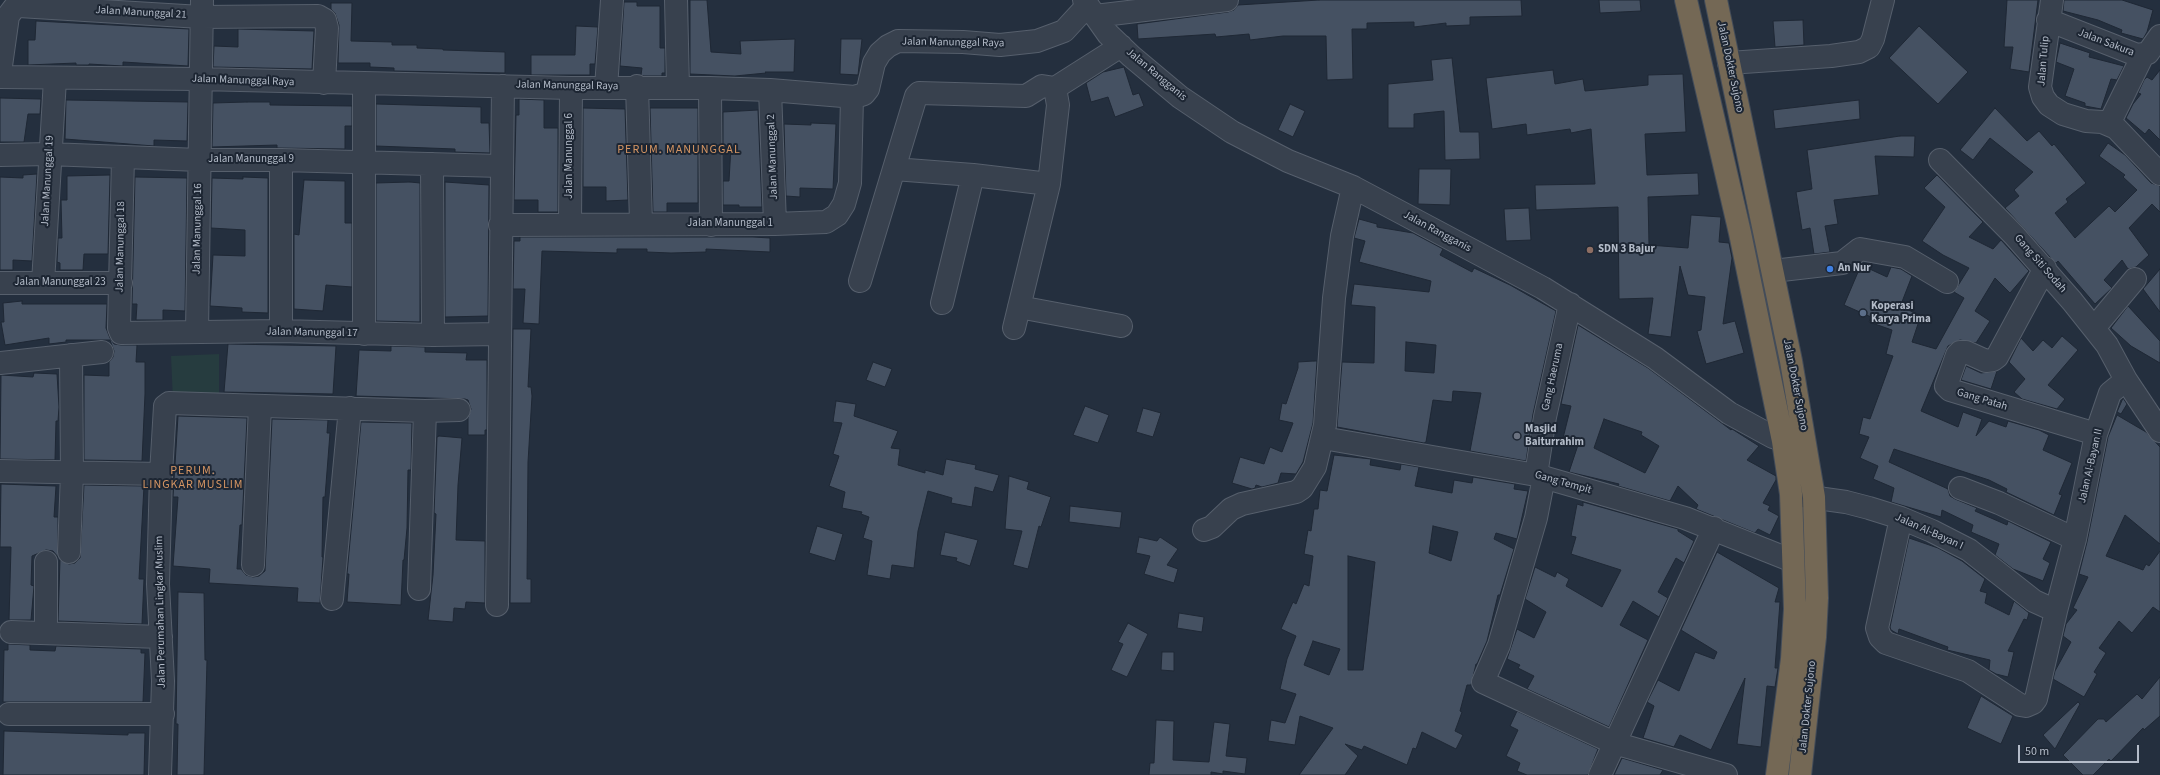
<!DOCTYPE html>
<style>
body{margin:0}
#map{position:relative;width:2160px;height:775px;overflow:hidden;background:#242f3e;font-family:"Source Sans 3",sans-serif}
canvas{display:block}
.scale{position:absolute;left:2018px;top:745px;width:121px;height:18px;box-sizing:border-box;border:2px solid #b4bcc9;border-top:0;padding-left:5px;font-size:12px;line-height:14px;white-space:nowrap;color:#b4bcc9;-webkit-text-stroke:3px #1d2633;paint-order:stroke}
</style>
<div id="map">
<canvas width="2160" height="775"></canvas>
<div class="scale">50 m</div>
</div>
<script>
const c = document.querySelector('canvas').getContext('2d');
c.lineJoin = 'round';
function paint(path, color) { c.fillStyle = color; c.fill(path, 'evenodd'); }
const toPath = rows => new Path2D(rows.map(r => 'M' + r).join(''));
function strokePath(path, color, width, dash) { c.strokeStyle = color; c.lineWidth = width; c.lineCap = dash ? 'butt' : 'round'; c.setLineDash(dash || []); c.stroke(path); }
function drawText(font, color, halo, rows, align = 'center') {
  c.font = font + ' "Source Sans 3",sans-serif'; c.lineWidth = 4; c.setLineDash([]); c.textBaseline = 'middle'; c.strokeStyle = halo; c.fillStyle = color; for (const [text, x, y, turn = 0] of rows) {
    c.save(); c.translate(x, y); c.rotate((+turn || 0) * Math.PI / 180); c.textAlign = isNaN(turn) ? turn : align; if (halo) c.strokeText(text, 0, 0); c.fillText(text, 0, 0); c.restore();
  }
}
paint(toPath([
 [219,354,219,401,173,401,171,356]
]), '#263c3f');
const building = toPath([
 [690,0,707,0,711,52,741,54,740,41,795,39,794,72,765,72,766,73,735,76,690,74,690,0],
 [1319,0,1521,0,1522,16,1470,17,1470,25,1446,26,1446,23,1414,27,1414,22,1367,23,1367,29,1352,29,1353,79,1327,80,1326,36,1283,36,1250,40,1249,34,1216,37,1215,34,1138,39,1137,24,1228,12,1234,10,1238,5,1319,0],
 [1599,0,1640,0,1641,11,1600,13,1599,0],
 [2007,0,2038,0,2029,72,2010,69,2013,47,2004,47,2007,0],
 [2064,0,2122,0,2153,10,2147,32,2143,39,2121,33,2122,30,2098,20,2063,11,2064,0],
 [624,2,637,2,637,6,660,6,660,48,665,48,665,73,662,73,662,76,644,76,641,75,642,68,620,66,624,2],
 [331,3,352,3,351,41,392,42,392,45,417,45,417,48,443,49,443,50,505,52,505,73,394,71,394,68,370,67,370,63,338,63,339,25,335,13,331,9,331,3],
 [1803,20,1804,45,1775,47,1773,21,1803,20],
 [36,21,189,29,188,66,123,62,123,66,89,64,89,65,76,65,76,63,28,65,28,40,35,40,36,21],
 [576,26,598,27,595,64,590,64,590,75,531,75,531,55,575,55,576,26],
 [1919,26,1968,72,1938,104,1889,58,1919,26],
 [238,29,314,31,312,69,213,67,214,46,238,47,238,29],
 [841,39,862,39,858,75,840,74,841,39],
 [2060,43,2090,53,2089,57,2124,66,2117,80,2111,79,2101,109,2085,106,2085,103,2065,96,2074,69,2056,62,2060,43],
 [1452,58,1460,132,1479,132,1480,159,1445,160,1444,111,1414,114,1414,128,1388,128,1388,84,1433,80,1431,60,1452,58],
 [1124,67,1133,95,1139,93,1144,106,1115,117,1108,97,1091,102,1086,83,1103,72,1124,67],
 [1553,70,1555,84,1583,79,1585,91,1648,85,1648,75,1683,74,1686,132,1645,134,1647,175,1698,173,1699,195,1648,197,1649,245,1688,248,1691,215,1721,217,1719,242,1729,243,1732,258,1723,324,1735,321,1744,353,1706,364,1697,331,1701,330,1705,297,1688,295,1680,266,1671,337,1648,334,1653,298,1619,299,1618,207,1536,210,1535,185,1595,184,1591,129,1571,133,1570,129,1527,135,1526,124,1492,129,1486,78,1553,70],
 [2160,70,2160,140,2149,129,2145,134,2126,118,2133,104,2141,94,2138,93,2144,80,2147,77,2152,80,2160,70],
 [0,98,41,99,40,114,28,114,24,142,0,142,0,98],
 [519,99,544,100,544,128,558,128,558,212,538,212,538,200,514,200,516,115,519,115,519,99],
 [66,100,188,102,187,141,154,140,154,146,65,139,66,100],
 [1859,100,1860,119,1775,129,1773,110,1859,100],
 [247,102,270,102,270,105,352,106,352,126,345,126,345,149,277,148,277,145,212,147,213,103,247,102],
 [376,104,481,107,481,123,489,123,490,153,455,152,455,149,376,146,376,104],
 [1290,104,1305,111,1293,137,1278,130,1290,104],
 [583,108,625,109,628,200,606,201,606,187,583,187,583,108],
 [650,108,698,108,698,203,667,203,667,212,653,212,650,108],
 [1995,108,2027,141,2039,131,2052,146,2054,144,2086,183,2066,199,2068,202,2055,213,2075,238,2109,206,2115,212,2137,190,2123,177,2125,175,2099,156,2108,143,2125,155,2151,183,2160,186,2160,212,2152,204,2129,228,2149,255,2136,267,2128,269,2122,260,2104,280,2112,288,2095,304,2058,261,2056,263,2050,257,2005,208,2019,196,2014,190,2033,172,1990,138,1973,160,1960,150,1995,108],
 [758,110,762,207,739,207,739,205,723,205,723,181,729,181,731,146,723,146,723,112,758,110],
 [811,123,836,124,833,189,800,188,800,197,786,196,784,124,811,125,811,123],
 [1900,136,1915,136,1914,157,1875,156,1879,195,1834,200,1838,224,1825,226,1830,252,1814,254,1810,228,1802,230,1796,192,1812,189,1807,150,1900,136],
 [1419,169,1451,169,1450,205,1418,204,1419,169],
 [37,174,32,261,13,260,13,270,0,270,0,177,23,178,23,175,37,174],
 [110,175,108,254,84,254,83,270,60,270,60,263,57,262,58,238,62,238,61,200,67,200,67,176,110,175],
 [1937,175,1983,222,1969,237,1993,249,2001,240,2029,271,2010,293,1995,278,1975,311,1990,321,1976,343,1960,340,1948,346,1921,411,1958,427,1963,412,1982,419,1976,436,1989,421,2006,427,2008,421,2039,430,2049,435,2043,450,2072,463,2059,494,2062,495,2054,515,2006,492,2007,489,1989,480,1894,449,1889,462,1948,489,1950,496,1955,499,1977,508,1975,511,2007,525,2008,521,2051,542,2043,559,2050,563,2043,581,2013,569,1995,555,1999,544,1971,532,1973,525,1942,510,1941,517,1891,502,1894,488,1873,479,1878,466,1860,458,1869,437,1859,434,1863,417,1870,419,1893,356,1886,354,1892,330,1869,322,1871,317,1844,305,1861,265,1887,277,1891,267,1901,269,1912,276,1900,307,1921,315,1912,342,1936,349,1964,298,1954,292,1969,268,1943,255,1922,241,1945,207,1924,188,1937,175],
 [135,177,187,178,185,311,163,310,163,320,136,320,137,304,132,304,135,177],
 [243,177,268,178,268,313,242,312,242,308,210,306,213,255,245,256,245,230,211,228,212,178,243,179,243,177],
 [304,180,345,181,345,223,352,223,352,287,326,285,323,311,294,309,294,234,299,235,304,180],
 [410,182,420,183,420,322,376,321,376,183,410,182],
 [445,182,489,185,488,316,445,317,445,182],
 [1529,208,1531,240,1506,241,1504,209,1529,208],
 [1359,219,1377,224,1377,227,1413,233,1443,249,1440,255,1472,272,1474,268,1510,285,1556,311,1533,414,1526,461,1470,451,1481,393,1453,391,1452,402,1433,400,1426,442,1424,443,1337,427,1342,362,1374,363,1375,307,1351,305,1354,284,1429,292,1431,281,1359,262,1365,241,1354,238,1359,219],
 [1406,342,1436,345,1434,373,1405,371,1406,342],
 [520,237,753,237,770,238,770,252,706,249,706,252,671,253,647,252,647,249,617,249,617,253,542,251,539,324,523,323,525,289,513,289,514,241,520,241,520,237],
 [2160,269,2160,312,2143,289,2160,269],
 [22,301,22,304,107,304,106,328,110,338,114,344,121,345,137,345,136,362,145,362,145,394,142,461,84,460,84,375,109,376,109,362,113,357,114,351,110,340,66,340,66,342,49,344,49,338,5,345,1,322,4,322,3,303,22,301],
 [2128,306,2160,341,2160,363,2131,346,2111,328,2128,306],
 [1578,325,1648,368,1731,430,1732,429,1759,446,1747,460,1776,476,1776,480,1763,503,1770,506,1768,510,1779,516,1770,535,1758,529,1755,533,1696,509,1698,505,1678,486,1670,501,1618,486,1619,484,1569,472,1579,442,1563,438,1571,406,1561,404,1578,325],
 [1604,419,1642,432,1641,435,1659,446,1645,473,1594,448,1604,419],
 [513,329,531,329,528,387,531,387,532,396,528,462,527,579,531,579,531,603,510,603,513,329],
 [2062,336,2078,350,2048,385,2065,399,2057,409,2022,399,2014,392,2025,379,2009,362,2021,338,2033,351,2043,340,2052,348,2062,336],
 [228,344,336,346,333,394,224,392,228,344],
 [391,346,425,347,425,352,467,353,466,360,487,360,487,430,485,430,485,435,468,435,468,418,471,409,468,400,465,399,356,396,359,350,391,351,391,346],
 [1314,361,1317,361,1313,423,1303,462,1296,474,1281,473,1278,483,1262,487,1256,485,1255,488,1252,489,1232,483,1240,457,1264,464,1270,447,1282,452,1293,423,1279,420,1282,403,1286,404,1298,368,1298,362,1314,361],
 [873,362,892,369,885,387,866,380,873,362],
 [1966,366,1981,373,1997,371,1991,389,1961,380,1966,366],
 [34,373,57,374,59,407,58,421,56,421,55,460,0,459,1,375,33,377,34,373],
 [2123,398,2127,404,2121,414,2117,412,2123,398],
 [836,401,856,404,854,416,898,431,891,448,900,449,898,465,925,473,925,470,943,475,946,459,976,465,975,469,999,475,993,492,975,487,972,507,951,503,952,498,928,491,918,531,914,568,892,565,890,579,867,575,872,541,863,538,869,517,861,514,862,512,842,508,845,492,829,486,839,456,833,454,842,423,833,422,836,401],
 [1085,406,1109,415,1098,443,1073,435,1085,406],
 [1143,408,1161,413,1153,437,1136,432,1143,408],
 [2117,415,2146,432,2160,447,2160,544,2125,515,2106,556,2143,570,2146,564,2149,566,2160,551,2160,612,2153,607,2132,633,2119,621,2099,648,2106,653,2094,672,2097,674,2084,697,2053,679,2055,671,2071,642,2063,636,2066,624,2077,610,2073,608,2088,577,2079,574,2087,542,2108,437,2117,415],
 [178,416,247,418,242,525,240,525,237,569,241,569,246,575,253,577,259,576,265,571,272,419,328,420,327,433,330,433,325,497,323,497,322,557,323,557,320,603,297,602,298,588,209,583,210,569,173,566,178,497,173,497,178,416],
 [361,422,412,423,411,470,408,470,407,528,404,560,403,560,401,605,347,602,349,574,347,574,361,422],
 [439,436,462,438,458,485,456,540,485,541,485,603,466,602,465,609,454,608,453,622,428,620,433,575,436,514,434,513,437,437,439,436],
 [1334,455,1371,459,1370,465,1400,470,1401,464,1419,467,1415,486,1452,493,1454,480,1472,483,1473,477,1515,484,1514,489,1528,491,1517,539,1496,533,1494,539,1514,549,1500,595,1498,595,1487,641,1477,664,1476,664,1471,685,1467,685,1460,711,1462,712,1455,731,1463,735,1456,749,1422,732,1416,749,1413,748,1407,765,1364,746,1362,750,1345,744,1358,756,1345,775,1299,775,1333,728,1300,716,1295,745,1268,741,1271,720,1285,723,1296,694,1280,689,1287,659,1296,636,1281,629,1293,602,1296,604,1304,584,1309,586,1313,556,1304,554,1308,530,1311,531,1314,509,1318,509,1320,490,1327,491,1334,455],
 [1433,526,1458,532,1451,561,1429,553,1433,526],
 [1348,556,1375,562,1363,670,1348,670,1348,556],
 [1313,641,1340,649,1329,675,1304,665,1313,641],
 [1009,476,1029,482,1027,489,1051,497,1041,527,1039,526,1028,569,1013,565,1022,531,1005,529,1009,476],
 [1,484,56,486,54,517,58,517,58,557,53,551,46,550,32,556,31,585,34,586,31,620,9,620,11,547,0,547,1,484],
 [84,485,144,486,139,579,144,579,142,624,58,621,60,560,69,564,75,563,80,558,84,485],
 [1583,502,1678,529,1678,531,1694,541,1684,563,1676,558,1658,592,1668,598,1659,617,1633,601,1620,625,1648,640,1609,727,1527,689,1534,676,1518,668,1520,665,1507,659,1517,629,1534,638,1546,612,1525,599,1535,567,1555,577,1557,572,1569,579,1566,586,1602,607,1621,570,1571,554,1576,537,1571,536,1577,504,1583,506,1583,502],
 [1070,506,1122,512,1120,528,1069,522,1070,506],
 [817,526,843,534,835,561,809,553,817,526],
 [945,532,978,540,970,566,956,561,957,558,940,555,945,532],
 [1139,537,1157,541,1160,537,1178,549,1167,565,1178,569,1174,583,1144,574,1150,556,1136,553,1139,537],
 [1909,538,1938,548,1962,561,1985,579,1980,591,1987,593,1985,603,2009,615,2014,601,2029,613,2027,620,2024,619,2008,651,2014,652,2008,677,1996,674,1989,670,1990,660,1947,650,1948,647,1899,629,1898,634,1891,630,1890,627,1909,538],
 [1717,552,1779,588,1775,602,1780,602,1775,668,1778,668,1775,687,1767,686,1761,747,1737,744,1745,678,1711,750,1680,735,1674,747,1643,738,1654,706,1647,702,1658,680,1679,691,1695,652,1714,659,1717,652,1681,630,1717,552],
 [178,592,204,593,205,660,207,660,204,775,177,775,178,724,176,724,178,592],
 [1179,613,1204,617,1202,632,1177,628,1179,613],
 [1128,623,1148,634,1127,677,1111,670,1123,644,1118,642,1128,623],
 [8,644,30,645,30,650,55,651,56,646,141,649,141,653,145,653,143,702,3,702,4,650,8,650,8,644],
 [1162,652,1174,652,1174,671,1161,670,1162,652],
 [2160,677,2160,716,2144,730,2143,728,2111,761,2109,759,2093,775,2083,775,2063,755,2098,719,2104,719,2106,722,2137,694,2142,699,2160,677],
 [1981,696,2013,716,2001,744,1967,728,1981,696],
 [2078,702,2080,704,2055,749,2043,735,2078,702],
 [1517,711,1598,749,1588,775,1527,775,1517,771,1520,763,1506,756,1518,730,1510,726,1517,711],
 [1156,720,1174,721,1173,760,1209,762,1214,722,1230,724,1226,756,1247,758,1245,774,1223,771,1223,774,1211,772,1211,775,1149,775,1150,763,1154,763,1156,720],
 [4,731,128,735,128,733,145,733,144,775,3,775,4,731],
 [1622,758,1663,770,1660,775,1614,775,1622,758]
]);
paint(building, '#455162');
strokePath(building, '#1f2835', 1);
const minor = toPath([
 [676,0,678,87],
 [1084,0,1108,34,1131,56,1180,97,1232,132,1288,161,1353,187,1543,288,1655,358,1729,413,1773,437,1799,445],
 [2052,0,2040,87,2043,97,2049,105,2063,114,2086,121,2102,122,2116,128,2160,174],
 [1095,16,1227,0],
 [2048,20,2137,55,2148,53,2160,36],
 [1729,63,1831,56,1859,52,1869,47,1873,39,1883,0],
 [0,73,8,16,14,8,19,6,201,17,318,16,325,20,327,28,324,83],
 [0,77,199,79,571,88,710,88,770,90,855,97,864,94,868,89,874,63,880,53,888,46,898,41,963,42,1000,45,1037,41,1064,31,1087,6],
 [637,86,641,223],
 [606,88,612,0],
 [710,88,711,225],
 [770,90,775,224],
 [2109,124,2143,55],
 [0,155,49,154,199,160,281,160,501,166],
 [123,157,119,328,121,333,281,331,433,335,499,334],
 [281,160,281,331],
 [1940,160,2014,235,2072,301,2107,345,2126,380],
 [432,164,433,335],
 [894,169,973,175,1049,184],
 [570,224,571,88],
 [500,225,775,224,826,222,837,215,844,204,850,183,852,97],
 [2045,268,1997,357,1993,360,1986,361,1966,352,1960,352,1957,355,1946,386,1950,390,2096,434],
 [1773,271,1842,263,1860,249,1905,257,1947,282],
 [860,281,916,96,919,93,1026,96,1042,86,1055,88,1121,46],
 [0,283,121,283],
 [43,283,55,79],
 [942,303,973,175],
 [1019,307,1121,326],
 [1014,328,1049,184,1058,105,1055,88],
 [2094,328,2135,279],
 [197,332,202,0],
 [364,334,364,83],
 [0,363,102,352],
 [1323,438,1536,475,1685,518,1793,561],
 [0,471,161,474],
 [1536,475,1545,417,1570,304],
 [1544,477,1536,518,1499,645,1483,682,1614,743,1726,775],
 [1960,488,1999,503,2075,539],
 [1796,495,1846,502,1869,508,1901,518,1932,531,1969,550,2034,601,2056,611,2075,539,2096,434,2110,393,2126,380,2160,431],
 [1901,518,1877,628,1880,637,1886,643,1968,671,2020,705,2026,706,2033,703,2036,699,2056,611],
 [1204,530,1212,527,1231,509,1242,504,1296,492,1302,488,1315,467,1325,425,1334,298,1342,236,1353,187],
 [69,552,72,473,71,355],
 [46,562,46,633],
 [253,565,260,406],
 [419,589,425,411],
 [332,599,350,408],
 [497,605,503,86],
 [11,632,161,637],
 [9,714,163,714],
 [160,775,163,681,158,584,161,474,165,406,169,403,425,411,459,410],
 [1600,775,1714,528]
]);
const highway = toPath([
 [1686,0,1740,233,1783,441,1791,494,1795,609,1792,659,1777,775],
 [1716,0,1791,361,1814,497,1817,598,1815,637,1800,775]
]);
strokePath(minor, '#565f6c', 24);
strokePath(highway, '#434c59', 24);
strokePath(minor, '#38414e', 22);
strokePath(highway, '#746855', 22);
for (const [x, y, r, color] of [
 [1590,250,4,"#8d6e63"],
 [1830,269,4,"#3f7fe0"],
 [1863,313,4,"#5c6f8a"],
 [1517,436,4,"#6b7280"]
]) { const dot = new Path2D(); dot.arc(x, y, r, 0, 2 * Math.PI); c.fillStyle = color; c.fill(dot); strokePath(dot, '#1d2633', 1.5); }
drawText('11px', '#b4bcc9', '#1d2633', [
 ["Jalan Manunggal 21",141,13,3],
 ["Jalan Manunggal Raya",953,43,1],
 ["Jalan Sakura",2106,43,21],
 ["Jalan Tulip",2044,61,-85],
 ["Jalan Dokter Sujono",1730,67,78],
 ["Jalan Rangganis",1156,75,40],
 ["Jalan Manunggal Raya",243,81,2],
 ["Jalan Manunggal Raya",567,86,1],
 ["Jalan Manunggal 6",570,156,-90],
 ["Jalan Manunggal 2",773,157,-92],
 ["Jalan Manunggal 9",251,160],
 ["Jalan Manunggal 19",48,181,-87],
 ["Jalan Manunggal 1",730,224],
 ["Jalan Manunggal 16",198,229,-89],
 ["Jalan Rangganis",1437,232,28],
 ["Jalan Manunggal 18",121,247,-89],
 ["Gang Siti Sodah",2040,264,49],
 ["Jalan Manunggal 23",60,283],
 ["Jalan Manunggal 17",312,333,1],
 ["Gang Haeruma",1553,377,-78],
 ["Jalan Dokter Sujono",1795,385,79],
 ["Gang Patah",1982,400,17],
 ["Jalan Al-Bayan II",2091,466,-77],
 ["Gang Tempit",1563,483,16],
 ["Jalan Al-Bayan I",1929,532,24],
 ["Jalan Perumahan Lingkar Muslim",161,612,-91],
 ["Jalan Dokter Sujono",1808,707,-84]
]);
drawText('bold 11px', '#b4bcc9', '#1d2633', [
 ["SDN 3 Bajur",1598,250],
 ["An Nur",1838,269],
 ["Koperasi",1871,307],
 ["Karya Prima",1871,320],
 ["Masjid",1525,430],
 ["Baiturrahim",1525,443]
], 'left');
c.letterSpacing = '1px';
drawText('12px', '#d59563', '#1d2633', [
 ["PERUM. MANUNGGAL",679,150],
 ["PERUM.",193,471],
 ["LINGKAR MUSLIM",193,485]
]);
c.letterSpacing = '0px';
</script>
